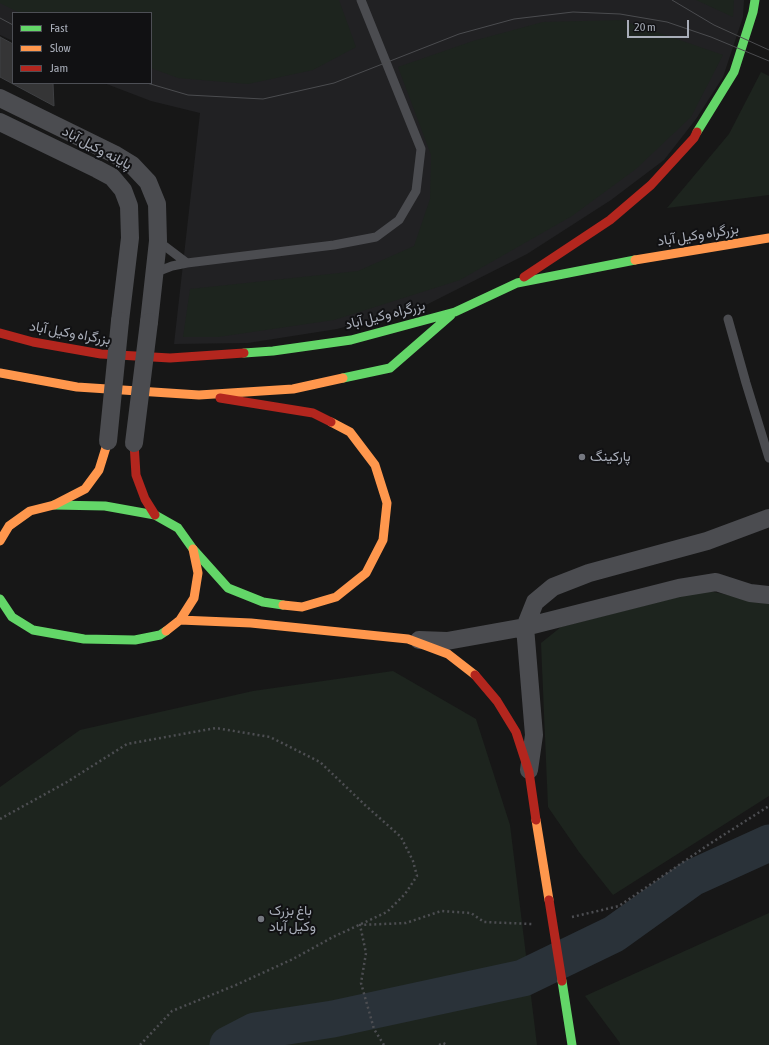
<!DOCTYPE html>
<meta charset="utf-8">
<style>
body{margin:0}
#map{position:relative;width:769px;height:1045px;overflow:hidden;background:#171717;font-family:"Asap Condensed",sans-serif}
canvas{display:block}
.legend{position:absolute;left:12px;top:12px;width:140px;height:72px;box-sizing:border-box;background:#111113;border:1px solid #4d4f55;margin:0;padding:5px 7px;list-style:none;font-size:12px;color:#a8adb8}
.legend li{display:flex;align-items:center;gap:8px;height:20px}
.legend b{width:20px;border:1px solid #4d4f55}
.scale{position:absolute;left:627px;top:20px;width:62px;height:18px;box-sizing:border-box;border:2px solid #a8adb8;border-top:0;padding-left:5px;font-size:12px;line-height:14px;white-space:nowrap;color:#a8adb8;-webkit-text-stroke:3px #111113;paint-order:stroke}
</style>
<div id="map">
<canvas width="769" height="1045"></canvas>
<ul class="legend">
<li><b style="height:5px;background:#63d668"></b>Fast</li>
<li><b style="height:5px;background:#ff974d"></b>Slow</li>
<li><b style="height:5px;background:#b3261e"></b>Jam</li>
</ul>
<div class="scale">20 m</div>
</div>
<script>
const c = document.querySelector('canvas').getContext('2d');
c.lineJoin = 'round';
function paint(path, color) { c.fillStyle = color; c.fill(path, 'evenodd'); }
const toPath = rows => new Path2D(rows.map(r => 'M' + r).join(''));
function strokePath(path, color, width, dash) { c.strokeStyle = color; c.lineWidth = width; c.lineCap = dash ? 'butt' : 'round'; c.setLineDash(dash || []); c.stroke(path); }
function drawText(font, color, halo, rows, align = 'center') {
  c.font = font + ' "Asap Condensed",Vazirmatn,sans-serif'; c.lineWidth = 4; c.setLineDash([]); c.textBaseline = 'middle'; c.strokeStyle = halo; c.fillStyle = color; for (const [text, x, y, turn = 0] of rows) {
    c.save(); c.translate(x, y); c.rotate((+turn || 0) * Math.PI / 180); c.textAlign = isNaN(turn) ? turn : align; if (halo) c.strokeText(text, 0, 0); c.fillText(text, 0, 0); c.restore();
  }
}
paint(toPath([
 [0,0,744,0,743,17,723,77,696,119,664,160,611,200,527,254,428,304,337,329,248,343,174,344,200,113,151,101,104,83,151,83,151,13,13,13,13,41,0,35]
]), '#212123');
paint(toPath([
 [0,0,339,0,356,47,313,70,248,84,178,78,151,68,151,13,20,13,0,3],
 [696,0,734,0,733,17],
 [622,20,723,55,691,117,636,169,572,216,460,280,334,320,218,337,183,337,190,289,358,271,414,246,430,199,431,155,398,67,473,41,543,22],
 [761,72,769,76,769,195,667,208,729,134],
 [705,590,769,604,769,796,613,895,579,852,548,807,541,643,561,627],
 [393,671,476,719,510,825,537,1045,0,1045,0,787,80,730,253,691],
 [769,913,769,1045,620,1045,620,1043,585,996]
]), '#1d241e');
strokePath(toPath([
 [228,1045,255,1031,333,1019,523,978,614,934,692,878,769,843]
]), '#2a3239', 37);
const building = toPath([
 [0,37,13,44,13,83,53,83,54,106,0,77,0,37]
]);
paint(building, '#353536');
strokePath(building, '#3f4043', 1);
strokePath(toPath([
 [0,819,67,782,127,744,216,728,270,737,320,762,365,805,401,837,413,861,417,876,405,894,387,912,333,937,293,959,236,985,172,1011,140,1045],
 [572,917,619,906,711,843,769,806],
 [384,1045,374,1029,361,983,366,953,360,925,406,923,441,911,471,913,484,922,532,924],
 [439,1045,443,1043,447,1045]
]), '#4d4e52', 2.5, [2, 3]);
strokePath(toPath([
 [158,241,187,263],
 [154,273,172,266,187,263,334,245,376,237,399,220,416,191,421,149,361,0],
 [728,319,746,383,769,458]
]), '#4b4c50', 9);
strokePath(toPath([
 [0,98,114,154,132,165,148,182,157,204,158,241,149,322],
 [0,122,97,169,112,177,123,190,129,206,130,238,120,321],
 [419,640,447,641,525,627,679,588,716,582,750,593,769,595],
 [529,770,534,735,525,627,535,602,553,587,589,573,707,541,769,518]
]), '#4b4c50', 18);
strokePath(toPath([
 [697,132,734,72,753,12,755,0],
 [244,353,273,351,351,340,455,312,517,283,635,260],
 [343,378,390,368,451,315],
 [54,505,105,506,155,515,178,528,193,549,228,588,263,602,283,605],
 [0,599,12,617,33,630,84,639,135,640,160,635,166,631],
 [562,981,572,1045]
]), '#63d668', 9);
strokePath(toPath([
 [635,260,769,238],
 [0,373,77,387,199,395,293,389,343,378],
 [0,541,9,526,30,511,54,505,85,489,99,470,108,441],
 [283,605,302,607,336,597,366,573,383,540,387,503,375,465,350,432,331,422],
 [180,620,251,623,408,639,448,654,475,675],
 [166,631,180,620,194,598,198,573,193,549],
 [536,820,549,900]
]), '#ff974d', 9);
strokePath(toPath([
 [524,277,610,220,651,185,694,138,697,132],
 [0,333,33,342,101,354,170,358,244,353],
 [220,398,313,413,331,422],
 [134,443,136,475,145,499,155,515],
 [475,675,497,701,516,732,529,772,536,820]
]), '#b3261e', 9);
strokePath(toPath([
 [672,0,714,25,769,50],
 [0,18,13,25],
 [147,83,188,95,263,99,334,83,459,34,514,19,573,12,620,14,667,22,711,37,769,61]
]), '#4b4c4f', 1);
strokePath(toPath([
 [108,441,120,321],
 [134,443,149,322]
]), '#4b4c50', 18);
strokePath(toPath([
 [549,900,562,981]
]), '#b3261e', 9);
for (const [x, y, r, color] of [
 [582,457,4,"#757880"],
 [261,919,4,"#757880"]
]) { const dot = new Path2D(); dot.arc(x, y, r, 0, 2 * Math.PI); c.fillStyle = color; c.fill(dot); strokePath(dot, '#111113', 1.5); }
drawText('14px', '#a8adb8', '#111113', [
 ["پایانه وکیل آباد",97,148,28],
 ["بزرگراه وکیل آباد",698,235,-9],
 ["بزرگراه وکیل آباد",385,315,-14],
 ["بزرگراه وکیل آباد",70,333,10]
]);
drawText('14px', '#a8adb8', '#111113', [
 ["پارکینگ",590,457],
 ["باغ بزرک",269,911],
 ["وکیل آباد",269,927]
], 'left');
</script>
